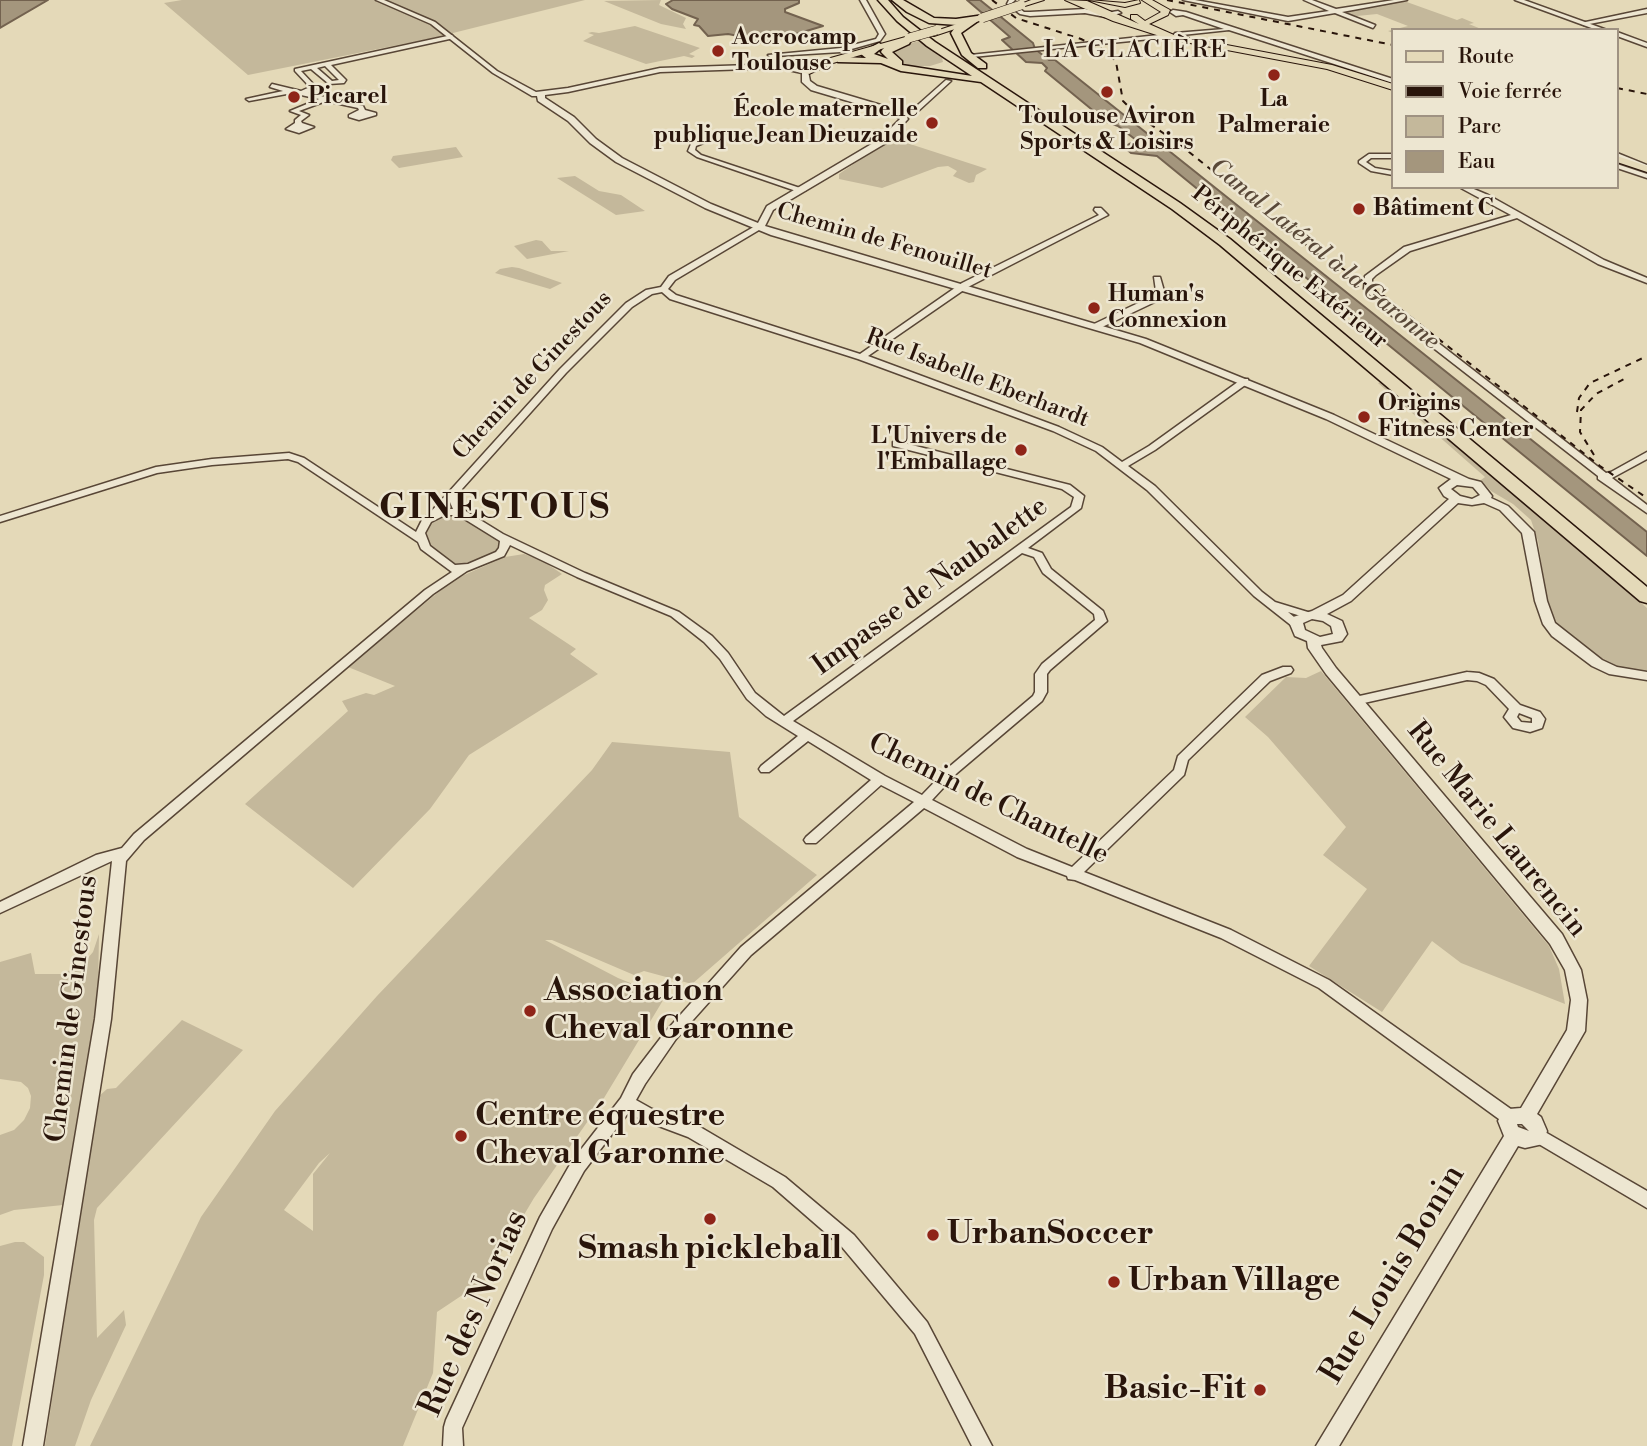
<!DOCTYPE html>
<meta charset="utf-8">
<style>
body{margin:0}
#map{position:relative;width:1647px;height:1446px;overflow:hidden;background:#e4d9b8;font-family:"Libre Bodoni",serif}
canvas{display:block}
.legend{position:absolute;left:1391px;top:28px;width:228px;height:161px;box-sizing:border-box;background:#ede6d1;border:2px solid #9f9282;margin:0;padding:9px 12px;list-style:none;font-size:21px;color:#29150b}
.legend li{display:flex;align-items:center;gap:14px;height:35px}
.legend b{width:35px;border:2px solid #9f9282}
</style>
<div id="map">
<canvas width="1647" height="1446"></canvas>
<ul class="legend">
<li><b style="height:9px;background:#e4d9b8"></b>Route</li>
<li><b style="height:9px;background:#29150b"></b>Voie ferrée</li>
<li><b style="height:19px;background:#c4b89b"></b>Parc</li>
<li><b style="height:19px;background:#a4967d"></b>Eau</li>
</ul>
</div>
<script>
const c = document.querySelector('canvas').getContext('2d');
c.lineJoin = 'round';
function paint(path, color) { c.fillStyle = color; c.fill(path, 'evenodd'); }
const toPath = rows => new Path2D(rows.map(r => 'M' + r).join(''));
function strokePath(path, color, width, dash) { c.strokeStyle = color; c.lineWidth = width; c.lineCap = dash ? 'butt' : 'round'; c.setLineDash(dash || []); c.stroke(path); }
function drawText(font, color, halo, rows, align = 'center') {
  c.font = font + ' "Libre Bodoni",serif'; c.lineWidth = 5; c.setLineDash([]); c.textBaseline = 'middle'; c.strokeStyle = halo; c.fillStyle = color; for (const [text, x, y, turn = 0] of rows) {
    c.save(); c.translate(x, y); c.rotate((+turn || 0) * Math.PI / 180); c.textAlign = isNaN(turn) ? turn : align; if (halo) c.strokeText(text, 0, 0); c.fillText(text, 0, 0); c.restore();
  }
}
paint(toPath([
 [182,0,585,0,433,38,248,75,164,3],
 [661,0,659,5,686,18,683,24,686,29,661,24,604,1],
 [1404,1,1457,20,1462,18,1474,23,1469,24,1481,29,1393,30,1393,33,1388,31,1408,26,1377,14,1357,16,1341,13],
 [635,26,700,48,689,54,695,56,692,58,684,56,646,64,583,41,594,35,588,33,592,32,599,33],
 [919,41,942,58,943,62,930,66,910,66,897,60,891,52,900,46],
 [896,142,907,143,987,169,976,175,974,182,969,183,953,176,957,171,948,166,938,167,882,188,839,179,839,174,864,157,886,144],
 [456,147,463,157,399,168,391,160,393,156],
 [575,176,599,191,621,195,645,211,616,215,557,178],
 [536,240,542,241,551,251,569,251,527,259,514,246],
 [512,267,519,268,562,283,550,289,495,273,500,269],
 [1383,382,1647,608,1647,671,1617,668,1604,662,1561,631,1553,619,1547,600,1538,541,1531,520,1513,504,1491,491,1481,480,1485,477,1378,383],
 [456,514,499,537,502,544,497,553,474,564,455,567,427,546,424,531,426,526,438,516],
 [524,554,540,559,562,574,545,585,544,590,548,600,542,610,529,618,576,649,570,654,598,674,469,755,430,809,353,888,245,804,348,711,342,701,366,693,374,695,395,686,348,667,453,580,505,557],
 [1321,671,1549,946,1559,969,1565,1004,1461,963,1432,941,1382,1012,1309,966,1367,889,1323,855,1346,827,1268,737,1245,717,1286,677,1306,678],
 [612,742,730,752,739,817,817,875,692,984,644,971,634,975,552,940,545,940,618,978,665,997,604,1098,534,1198,485,1280,437,1312,433,1373,403,1446,90,1446,201,1217,275,1111,377,996,592,770],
 [330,1153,313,1174,313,1231,284,1210,319,1163],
 [99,934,98,994,80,1118,63,1205,14,1210,0,1215,0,1135,14,1130,24,1120,30,1108,31,1096,28,1088,21,1082,0,1079,0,962,31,953,35,974,61,974,82,965,93,952],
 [182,1020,243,1050,97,1208,94,1220,97,1338,124,1310,126,1325,91,1400,75,1446,45,1446,98,1097,107,1089,116,1088],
 [15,1242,24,1242,44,1257,44,1275,12,1446,0,1446,0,1246]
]), '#c4b89b');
const water = toPath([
 [0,0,48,0,0,28,0,0],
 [673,0,799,0,799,3,785,9,785,12,823,26,766,43,755,42,749,38,728,34,708,36,699,26,694,25,698,19,672,9,666,4,673,0],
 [967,0,980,0,1033,43,1035,49,1049,60,1055,60,1647,532,1647,556,1157,156,1131,153,1124,147,1136,140,1118,126,1107,122,1045,71,1047,68,1042,63,1026,62,1002,40,1010,37,967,0]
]);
paint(water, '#a4967d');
strokePath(water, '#73624f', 2);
const minor = toPath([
 [860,0,866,0,885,34,880,41,841,52,775,56,777,59,774,61,768,55,841,48,876,39,879,34,860,0],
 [1009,0,1015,0,1012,3,1024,12,1030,12,1085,9,1105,13,1118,11,1121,13,1105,17,1085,13,1030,16,1020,14,1007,4,1009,0],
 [1183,0,1195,0,1288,17,1329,11,1304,0,1312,0,1336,9,1394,0,1407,0,1342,12,1375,25,1373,28,1335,13,1288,21,1183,0],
 [1647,9,1647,13,1584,25,1581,23,1647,9],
 [1173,10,1186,12,1393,79,1393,83,1229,30,1173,36,1175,33,1224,29,1183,15,1176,16,1170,12,1173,10],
 [1168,34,1170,37,973,57,970,55,1168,34],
 [452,35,454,38,331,65,346,80,344,83,329,84,311,69,301,71,317,88,308,93,363,106,365,110,376,113,376,115,359,120,349,117,349,115,359,110,358,108,326,101,299,111,309,115,301,121,302,123,314,127,299,133,286,129,295,123,295,120,301,115,290,111,319,99,292,93,249,101,246,99,283,91,270,87,272,84,301,91,310,87,295,71,295,69,452,35],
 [325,66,339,80,332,81,317,68,325,66],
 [946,80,951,81,915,114,901,116,901,114,911,111,946,80],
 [720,133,725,134,696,146,695,150,701,155,806,190,799,192,697,157,688,151,691,144,720,133],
 [1617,153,1647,165,1647,170,1617,158,1617,153],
 [1369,154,1393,154,1393,158,1371,158,1366,162,1375,168,1393,171,1393,175,1371,171,1359,163,1359,161,1369,154],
 [1617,164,1647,174,1647,178,1617,168,1617,164],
 [1459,187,1469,187,1488,195,1604,260,1647,278,1647,283,1598,264,1517,218,1410,251,1376,275,1372,279,1372,288,1397,311,1606,473,1611,472,1647,452,1647,459,1612,478,1647,505,1647,513,1598,479,1598,476,1391,315,1364,289,1365,276,1404,247,1511,215,1459,187],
 [1095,208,1101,208,1108,215,968,287,868,356,1059,427,1102,447,1122,462,1149,446,1242,379,1248,379,1248,383,1155,450,1128,466,1155,486,1262,592,1275,602,1311,613,1313,615,1311,617,1307,618,1288,612,1300,622,1302,624,1300,626,1292,626,1254,596,1147,490,1096,451,1053,431,858,359,670,299,662,292,652,294,632,307,566,373,462,489,460,502,464,510,503,534,585,573,679,612,712,636,728,653,755,693,784,716,1071,507,1074,497,1062,489,893,446,893,442,896,441,1070,485,1084,496,1081,508,1028,548,1042,553,1051,569,1103,611,1107,621,1050,670,1047,674,1047,692,1042,701,957,773,932,800,1027,849,1072,867,1174,770,1178,756,1262,675,1283,667,1291,667,1293,670,1291,673,1270,681,1188,760,1184,775,1084,872,1231,930,1329,980,1515,1112,1517,1117,1515,1122,1509,1124,1503,1122,1319,988,1221,938,1075,880,1068,879,1067,876,1017,857,924,808,751,955,676,1039,645,1084,636,1100,652,1109,700,1127,785,1177,854,1235,927,1322,992,1446,972,1446,915,1334,842,1247,773,1187,688,1137,640,1119,629,1112,584,1171,552,1229,462,1428,463,1446,443,1446,444,1427,446,1420,540,1217,572,1161,621,1098,633,1074,666,1031,741,947,914,802,881,785,816,843,806,843,804,840,806,837,871,780,808,741,769,772,761,772,759,769,761,766,798,736,766,716,747,699,720,659,704,642,671,616,577,577,510,545,504,556,467,571,433,594,144,840,126,861,111,1019,43,1446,23,1446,95,1019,112,861,0,913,0,902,96,855,122,848,134,834,425,590,452,572,421,549,418,542,298,462,288,459,212,465,157,473,0,522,0,516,156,467,212,459,289,453,304,458,416,532,423,518,428,515,560,369,626,303,646,290,661,287,669,276,757,225,764,227,675,280,668,289,676,295,860,354,962,283,1099,215,1094,210,1095,208],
 [450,502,453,509,444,509,450,502],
 [445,515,458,515,500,541,499,548,496,552,468,564,455,565,430,546,425,533,431,522,445,515],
 [1022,553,1034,557,1043,573,1094,614,1095,620,1042,664,1035,674,1035,692,1033,696,949,767,922,795,885,776,793,721,1022,553],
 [1154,277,1160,277,1164,291,1159,300,1100,328,1094,328,1094,324,1153,296,1156,291,1154,277],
 [1467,672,1479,673,1494,679,1520,705,1540,712,1545,719,1542,728,1530,732,1513,728,1504,717,1509,709,1486,685,1477,681,1467,680,1355,705,1349,701,1355,697,1467,672],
 [1519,713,1532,718,1532,723,1521,722,1517,717,1519,713],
 [1538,1128,1647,1191,1647,1208,1532,1140,1530,1135,1532,1130,1538,1128]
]);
const tertiary = toPath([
 [376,0,384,0,435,22,497,71,536,92,568,88,660,68,780,64,808,71,810,81,817,86,901,111,908,119,886,143,773,210,765,226,1146,339,1334,415,1469,479,1481,482,1492,496,1491,498,1508,506,1534,532,1547,601,1555,623,1602,660,1617,667,1647,672,1647,680,1609,674,1592,666,1552,636,1543,624,1535,601,1522,533,1500,510,1484,503,1472,505,1458,503,1351,601,1327,614,1342,621,1347,634,1342,641,1321,645,1322,648,1336,668,1562,934,1581,970,1587,1000,1585,1031,1537,1114,1541,1117,1547,1131,1543,1144,1525,1148,1518,1146,1339,1446,1316,1446,1504,1136,1498,1121,1501,1115,1509,1109,1521,1108,1567,1030,1571,1000,1565,970,1550,944,1326,674,1308,648,1307,641,1295,636,1290,624,1293,617,1312,611,1343,595,1449,499,1444,496,1439,488,1451,479,1326,419,1140,343,771,235,705,208,616,162,590,143,568,121,538,101,537,96,532,96,493,73,431,24,376,0],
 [779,68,802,73,802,82,811,90,895,115,900,119,880,139,767,206,758,223,711,204,622,158,596,139,574,117,545,98,545,95,568,92,660,72,779,68],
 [1457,485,1473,487,1480,495,1472,499,1460,496,1451,489,1457,485],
 [1312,619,1323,621,1331,626,1333,634,1320,637,1305,630,1303,623,1312,619],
 [1517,1124,1522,1124,1529,1131,1518,1127,1517,1124],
 [1515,0,1524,0,1607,30,1597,30,1515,0],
 [1617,32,1647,43,1647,47,1617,36,1617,32]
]);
const primary = toPath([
 [1031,0,1044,0,1025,6,1021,4,1031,0],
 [1065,0,1087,1,1139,24,1131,19,1131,15,1137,15,1145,21,1161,12,1142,0,1152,0,1170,10,1168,15,1149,24,1174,35,1332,65,1393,84,1393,90,1327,69,1169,39,1113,21,1065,0],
 [1089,0,1125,3,1139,0,1140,3,1125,7,1089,0],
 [975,18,982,20,934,36,927,34,975,18],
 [909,36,912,40,833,63,809,74,802,72,827,59,909,36],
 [1617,156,1647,166,1647,172,1617,162,1617,156]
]);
const motorway = toPath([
 [878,0,888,0,903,17,935,42,1180,203,1230,239,1647,587,1647,603,1640,601,1220,245,1172,209,981,82,901,71,881,63,838,62,837,60,842,57,866,58,861,54,862,52,879,43,884,46,874,54,888,59,881,52,882,50,887,45,905,39,910,42,909,44,892,52,902,61,902,65,972,76,927,46,897,21,878,0],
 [892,0,903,0,934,18,956,19,984,15,984,19,978,21,961,33,971,53,986,64,986,68,978,68,962,55,951,33,957,25,929,23,907,12,892,0]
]);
strokePath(minor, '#584636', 3);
strokePath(tertiary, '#584636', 3);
strokePath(primary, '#29150b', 2);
strokePath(motorway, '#29150b', 3);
paint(minor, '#ede6d1');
paint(tertiary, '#ede6d1');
paint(primary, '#e4d9b8');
paint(motorway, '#e4d9b8');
strokePath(toPath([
 [992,0,1016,18,1081,39,1108,52,1116,62,1123,101,1137,115,1179,144,1299,240,1384,296,1600,466,1647,498],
 [1167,0,1393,45],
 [1617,88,1647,94],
 [1577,412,1579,398,1590,383,1647,356],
 [1594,455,1580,432,1581,410,1596,394,1624,379]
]), '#29150b', 2, [6, 6]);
const primaryBridge = toPath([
 [982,18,1021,5],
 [909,38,937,30]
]);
strokePath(primaryBridge, '#29150b', 10, []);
strokePath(primaryBridge, '#e4d9b8', 9);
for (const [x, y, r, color] of [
 [718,51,7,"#8f2418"],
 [1274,75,7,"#8f2418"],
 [1107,92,7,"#8f2418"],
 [294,97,7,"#8f2418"],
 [932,123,7,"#8f2418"],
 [1359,209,7,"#8f2418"],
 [1094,308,7,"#8f2418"],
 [1364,417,7,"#8f2418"],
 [1021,450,7,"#8f2418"],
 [530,1011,7,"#8f2418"],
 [461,1136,7,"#8f2418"],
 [710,1219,7,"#8f2418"],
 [933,1235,7,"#8f2418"],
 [1114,1282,7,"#8f2418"],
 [1260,1390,7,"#8f2418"]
]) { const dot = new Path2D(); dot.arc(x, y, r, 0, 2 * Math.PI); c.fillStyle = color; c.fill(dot); strokePath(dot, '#ede6d1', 2.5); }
drawText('bold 23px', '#29150b', '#ede6d1', [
 ["Accrocamp",732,38],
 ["Toulouse",732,64],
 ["Picarel",308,97],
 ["La",1274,100,"center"],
 ["Palmeraie",1274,126,"center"],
 ["École maternelle",918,110,"right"],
 ["publique Jean Dieuzaide",918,136,"right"],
 ["Toulouse Aviron",1107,117,"center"],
 ["Sports & Loisirs",1107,143,"center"],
 ["Bâtiment C",1373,209],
 ["Human's",1108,295],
 ["Connexion",1108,321],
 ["Origins",1378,404],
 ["Fitness Center",1378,430],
 ["L'Univers de",1007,437,"right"],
 ["l'Emballage",1007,463,"right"]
], 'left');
drawText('23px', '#29150b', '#ede6d1', [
 ["Chemin de Fenouillet",884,242,16],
 ["Périphérique Extérieur",1289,268,39],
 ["Chemin de Ginestous",533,376,-47],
 ["Rue Isabelle Eberhardt",977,379,21]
]);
c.letterSpacing = '2px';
drawText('24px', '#29150b', '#ede6d1', [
 ["LA GLACIÈRE",1136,51]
]);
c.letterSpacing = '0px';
drawText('italic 24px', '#5a4939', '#ede6d1', [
 ["Canal Latéral à la Garonne",1324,255,39]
]);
drawText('28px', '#29150b', '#ede6d1', [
 ["Impasse de Naubalette",931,587,-36],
 ["Chemin de Chantelle",988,800,26],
 ["Rue Marie Laurencin",1496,830,51],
 ["Chemin de Ginestous",73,1009,-83]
]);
drawText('bold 33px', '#29150b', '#ede6d1', [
 ["Association",544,992],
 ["Cheval Garonne",544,1030],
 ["Centre équestre",475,1117],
 ["Cheval Garonne",475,1155],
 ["UrbanSoccer",947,1235],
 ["Smash pickleball",710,1250,"center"],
 ["Urban Village",1128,1282],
 ["Basic-Fit",1246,1390,"right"]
], 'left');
drawText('33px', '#29150b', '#ede6d1', [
 ["Rue Louis Bonin",1394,1275,-59],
 ["Rue des Norias",475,1314,-66]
]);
c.letterSpacing = '2px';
drawText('bold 35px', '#29150b', '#ede6d1', [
 ["GINESTOUS",495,510]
]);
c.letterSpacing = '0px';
</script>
